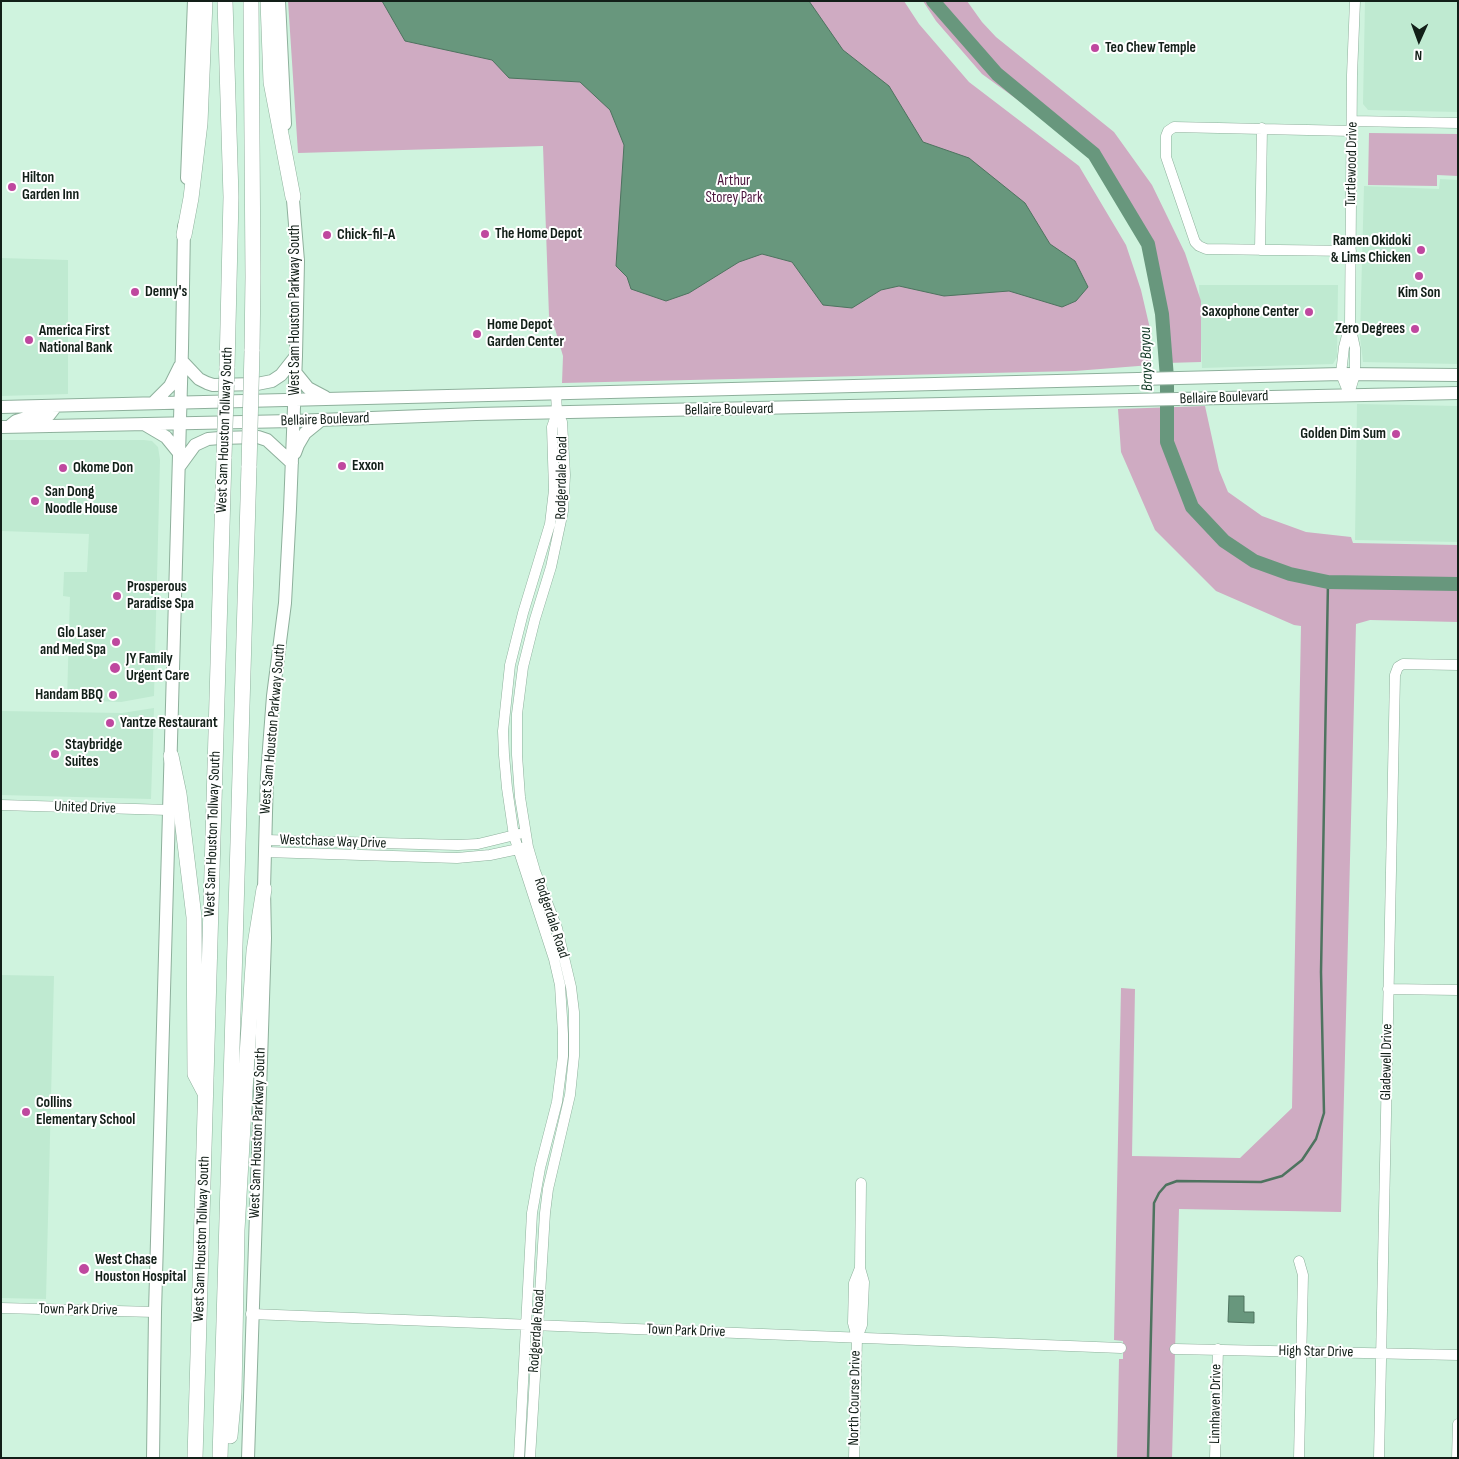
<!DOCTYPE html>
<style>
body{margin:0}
#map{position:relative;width:1459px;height:1459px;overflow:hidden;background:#cff3de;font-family:"Sofia Sans Condensed",sans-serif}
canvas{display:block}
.frame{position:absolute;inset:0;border:2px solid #121f18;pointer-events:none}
.north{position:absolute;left:1394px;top:15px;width:50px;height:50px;-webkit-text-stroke:4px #fff;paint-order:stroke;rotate:182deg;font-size:14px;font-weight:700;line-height:20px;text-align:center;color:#121f18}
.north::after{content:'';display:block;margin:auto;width:18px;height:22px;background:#121f18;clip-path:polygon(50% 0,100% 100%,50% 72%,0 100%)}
</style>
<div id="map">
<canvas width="1459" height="1459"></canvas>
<div class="frame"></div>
<div class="north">N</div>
</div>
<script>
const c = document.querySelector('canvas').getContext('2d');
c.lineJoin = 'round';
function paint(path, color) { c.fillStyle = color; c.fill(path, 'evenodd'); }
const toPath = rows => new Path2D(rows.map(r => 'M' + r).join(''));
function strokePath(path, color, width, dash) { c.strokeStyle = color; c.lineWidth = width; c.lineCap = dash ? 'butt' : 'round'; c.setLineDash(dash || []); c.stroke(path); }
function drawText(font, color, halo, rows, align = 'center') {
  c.font = font + ' "Sofia Sans Condensed",sans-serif'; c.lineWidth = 4; c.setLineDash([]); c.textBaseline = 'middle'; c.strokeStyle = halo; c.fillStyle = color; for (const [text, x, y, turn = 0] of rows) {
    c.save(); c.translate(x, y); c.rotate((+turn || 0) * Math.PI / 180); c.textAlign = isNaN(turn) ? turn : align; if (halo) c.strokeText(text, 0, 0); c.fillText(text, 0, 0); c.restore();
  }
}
paint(toPath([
 [1365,1,1458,1,1458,112,1368,110,1363,104],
 [1440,179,1458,180,1458,364,1363,362,1360,337,1364,186,1439,189],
 [1,258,68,260,68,394,1,396],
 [1199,285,1338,285,1337,357,1333,364,1202,368],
 [1357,404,1458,406,1458,542,1355,540],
 [1,440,144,440,152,441,158,447,160,460,154,696,121,702,67,700,70,597,63,596,64,572,87,572,89,534,1,531],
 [154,708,151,799,1,795,1,711,122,713],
 [1,975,54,976,46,1299,1,1298]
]), '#bfead1');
paint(toPath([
 [288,1,904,1,919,24,969,82,1079,166,1126,245,1141,290,1151,333,1151,365,1075,371,562,383,563,356,555,329,549,316,543,146,298,153],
 [923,1,967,1,982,22,996,37,1114,132,1152,185,1185,253,1201,301,1201,362,1166,363,1167,346,1159,294,1144,246,1095,162,1066,135,982,74,936,21],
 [1369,133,1458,134,1458,176,1437,175,1437,186,1368,185],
 [1205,406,1219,470,1228,492,1262,516,1306,532,1351,537,1353,543,1458,545,1458,622,1370,620,1356,624,1341,1212,1179,1209,1172,1458,1117,1458,1119,1359,1123,1359,1123,1341,1114,1340,1121,988,1135,989,1132,1156,1240,1158,1292,1108,1301,626,1294,625,1216,591,1155,530,1121,452,1118,409]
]), '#cfabc2');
const water = toPath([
 [382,1,809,1,843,50,889,86,923,142,969,158,1025,203,1050,244,1075,261,1088,287,1076,301,1062,307,1009,291,944,296,899,286,881,290,852,308,823,305,792,262,762,254,739,262,689,293,666,301,631,289,627,277,616,266,624,145,610,110,580,82,509,78,492,60,405,41,382,1],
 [1229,1296,1244,1296,1244,1312,1254,1312,1254,1323,1228,1322,1229,1296]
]);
paint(water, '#68977d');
strokePath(water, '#4e735f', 1);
strokePath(toPath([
 [1148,1458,1154,1203,1159,1193,1166,1185,1177,1181,1261,1182,1282,1176,1302,1160,1316,1139,1324,1113,1321,972,1328,582]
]), '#4e735f', 2.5);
strokePath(toPath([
 [933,1,997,74,1094,154,1148,244,1162,314,1167,378,1167,442,1192,507,1224,541,1254,561,1290,574,1328,582,1458,584]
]), '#68977d', 14);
const minor = toPath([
 [1353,121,1458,123],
 [1260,250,1262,128],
 [1351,251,1206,249,1199,246,1195,242,1166,157,1166,136,1168,131,1174,127,1352,131],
 [1349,394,1355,374,1355,348,1350,325,1352,75,1355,1],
 [1349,394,1341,374,1344,347,1349,328],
 [1,805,169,810],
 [265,840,458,845,478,844,519,834],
 [265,852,457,858,490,855,523,848],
 [1388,989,1458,990],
 [1299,1261,1303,1275,1299,1458],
 [1,1308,155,1312],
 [251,1314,1121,1348],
 [857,1338,862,1325,864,1282,860,1268,861,1183],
 [1175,1349,1458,1355],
 [519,1458,532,1213,540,1168,557,1102,563,1056,563,1034,560,985,554,959,514,836,507,788,504,755,503,731,510,665,523,613,550,524,554,490,552,427,557,413,556,393],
 [530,1458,545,1213,548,1189,570,1095,574,1056,574,1012,571,987,557,928,535,871,528,847,520,797,517,755,517,714,523,667,535,619,551,567,563,511,565,475,562,422,557,413],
 [854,1458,857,1338,853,1323,854,1283,860,1268],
 [1215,1458,1218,1349],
 [1379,1458,1395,675,1398,667,1403,664,1458,665],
 [1457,1458,1458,1424]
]);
const major = toPath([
 [279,1,285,124],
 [187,178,194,1],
 [182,361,199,379,207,383,213,385,257,384,272,381,281,375,296,356],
 [295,372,308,388,325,397],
 [153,403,170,386,180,366],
 [1,407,1341,374,1458,375],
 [144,424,166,437,179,453],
 [11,425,16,421,29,417,49,415,56,406],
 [1,427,293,421,476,414,1458,393],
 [295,453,298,445,305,433,321,420],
 [179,467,195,445,208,439,220,438,258,437,267,440,292,463],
 [153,1458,155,1312,182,348,184,226],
 [248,1458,265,938,264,889,267,775,273,696,285,603,290,509,296,356,298,261,292,188]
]);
const highway = toPath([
 [225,1,231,197,227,368],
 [251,1,253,277,252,351],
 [268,1,271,82,293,197],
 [184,235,191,198,200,123,205,1],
 [171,756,179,794,194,917,195,1074,205,1093],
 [230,1436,234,1393,237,1230,247,1056,254,951,264,889],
 [195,1458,224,457],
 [220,1458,249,466]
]);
strokePath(minor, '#8eb09c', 11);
strokePath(major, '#8eb09c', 14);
strokePath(highway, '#8eb09c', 16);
strokePath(minor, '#fff', 10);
strokePath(major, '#fff', 12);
strokePath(highway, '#fff', 15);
const highwayBridge = toPath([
 [224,457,227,368],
 [249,466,252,351]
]);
strokePath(highwayBridge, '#8eb09c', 16, []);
strokePath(highwayBridge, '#fff', 15);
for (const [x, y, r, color] of [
 [1095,48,5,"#bf489f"],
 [12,187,5,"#bf489f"],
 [485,234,5,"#bf489f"],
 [327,235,5,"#bf489f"],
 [1421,250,5,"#bf489f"],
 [1419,276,5,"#bf489f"],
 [135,292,5,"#bf489f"],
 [1309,312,5,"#bf489f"],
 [1415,329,5,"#bf489f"],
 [477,334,5,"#bf489f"],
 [29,340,5,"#bf489f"],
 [1396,434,5,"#bf489f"],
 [342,466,5,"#bf489f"],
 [63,468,5,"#bf489f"],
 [35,501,5,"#bf489f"],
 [117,596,5,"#bf489f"],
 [116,642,5,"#bf489f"],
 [115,668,6,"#bf489f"],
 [113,695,5,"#bf489f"],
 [110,723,5,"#bf489f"],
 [55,754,5,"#bf489f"],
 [26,1112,5,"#bf489f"],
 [84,1269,6,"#bf489f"]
]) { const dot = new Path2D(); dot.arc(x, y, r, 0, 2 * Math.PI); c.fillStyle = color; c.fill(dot); strokePath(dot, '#fff', 2); }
drawText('bold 15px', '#121f18', '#fff', [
 ["Teo Chew Temple",1105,48],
 ["Hilton",22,178],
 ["Garden Inn",22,195],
 ["The Home Depot",495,234],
 ["Chick-fil-A",337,235],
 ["Ramen Okidoki",1411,241,"right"],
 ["& Lims Chicken",1411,258,"right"],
 ["Denny's",145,292],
 ["Kim Son",1419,293,"center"],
 ["Saxophone Center",1299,312,"right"],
 ["Home Depot",487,325],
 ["Garden Center",487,342],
 ["Zero Degrees",1405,329,"right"],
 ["America First",39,331],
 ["National Bank",39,348],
 ["Golden Dim Sum",1386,434,"right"],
 ["Exxon",352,466],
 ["Okome Don",73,468],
 ["San Dong",45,492],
 ["Noodle House",45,509],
 ["Prosperous",127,587],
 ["Paradise Spa",127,604],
 ["Glo Laser",106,633,"right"],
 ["and Med Spa",106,650,"right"],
 ["JY Family",126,659],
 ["Urgent Care",126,676],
 ["Handam BBQ",103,695,"right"],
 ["Yantze Restaurant",120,723],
 ["Staybridge",65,745],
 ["Suites",65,762],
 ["Collins",36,1103],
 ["Elementary School",36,1120],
 ["West Chase",95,1260],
 ["Houston Hospital",95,1277]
], 'left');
drawText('15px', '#121f18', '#fff', [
 ["Turtlewood Drive",1352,164,-89],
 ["West Sam Houston Parkway South",295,310,-90],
 ["Bellaire Boulevard",1224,398,-2],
 ["Bellaire Boulevard",729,410,-1],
 ["Bellaire Boulevard",325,420,-2],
 ["West Sam Houston Tollway South",225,430,-88],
 ["Rodgerdale Road",562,478,-89],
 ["West Sam Houston Parkway South",273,729,-85],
 ["United Drive",85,808,2],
 ["West Sam Houston Tollway South",213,834,-88],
 ["Westchase Way Drive",333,842,2],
 ["Rodgerdale Road",551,918,72],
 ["Gladewell Drive",1387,1062,-89],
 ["West Sam Houston Parkway South",258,1133,-88],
 ["West Sam Houston Tollway South",202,1239,-88],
 ["Town Park Drive",78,1310,1],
 ["Rodgerdale Road",537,1331,-86],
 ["Town Park Drive",686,1331,2],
 ["High Star Drive",1316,1352,1],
 ["North Course Drive",855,1398,-89],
 ["Linnhaven Drive",1216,1404,-89]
]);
drawText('15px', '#4b163d', '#fff', [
 ["Arthur",734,181],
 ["Storey Park",734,198]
]);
drawText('italic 16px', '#123a27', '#fff', [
 ["Brays Bayou",1147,359,-92]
]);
</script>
